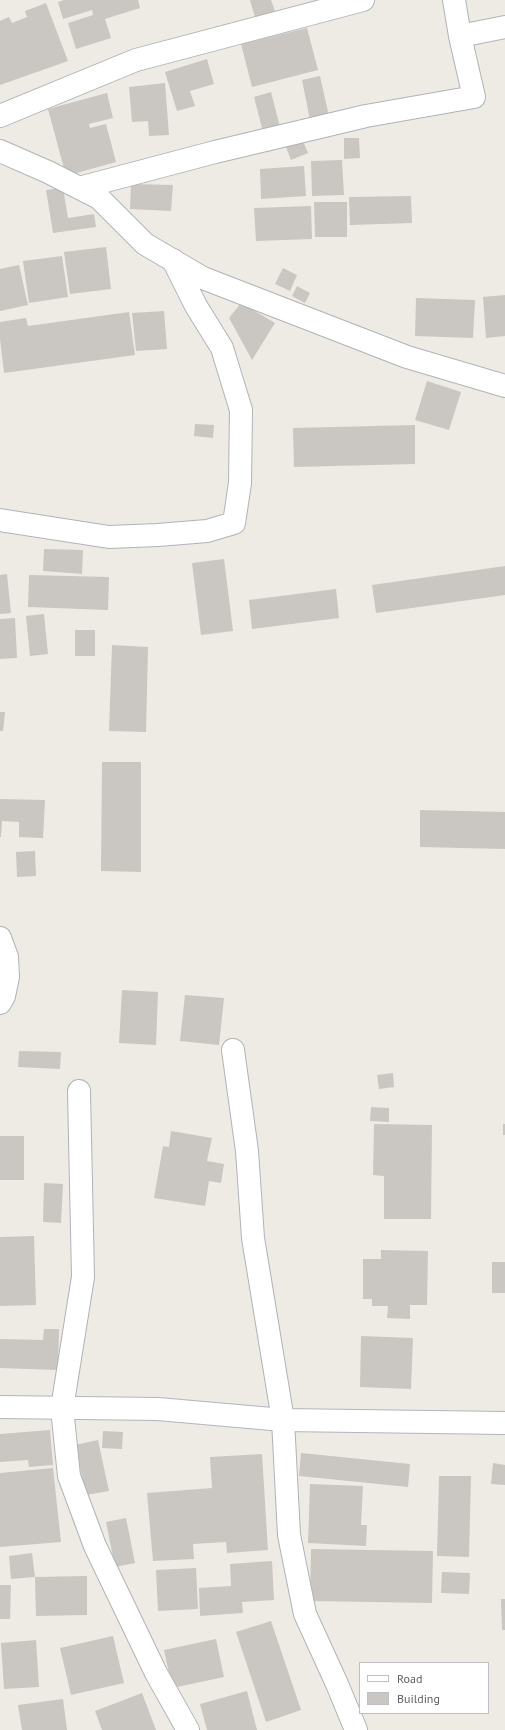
<!DOCTYPE html>
<style>
body{margin:0}
#map{position:relative;width:505px;height:1730px;overflow:hidden;background:#eeebe5;font-family:"PT Sans",sans-serif}
canvas{display:block}
.legend{position:absolute;left:359px;top:1662px;width:130px;height:52px;box-sizing:border-box;background:#fff;border:1px solid #bec0c1;margin:0;padding:5px 7px;list-style:none;font-size:12px;color:#5d6164}
.legend li{display:flex;align-items:center;gap:8px;height:20px}
.legend b{width:20px;border:1px solid #bec0c1}
</style>
<div id="map">
<canvas width="505" height="1730"></canvas>
<ul class="legend">
<li><b style="height:5px;background:#fff"></b>Road</li>
<li><b style="height:11px;background:#cac6c2"></b>Building</li>
</ul>
</div>
<script>
const c = document.querySelector('canvas').getContext('2d');
c.lineJoin = 'round';
function paint(path, color) { c.fillStyle = color; c.fill(path, 'evenodd'); }
const toPath = rows => new Path2D(rows.map(r => 'M' + r).join(''));
function strokePath(path, color, width, dash) { c.strokeStyle = color; c.lineWidth = width; c.lineCap = dash ? 'butt' : 'round'; c.setLineDash(dash || []); c.stroke(path); }
paint(toPath([
 [64,0,138,0,140,8,105,19,111,38,76,49,68,23,93,15,92,10,63,19,58,2],
 [250,0,271,0,275,11,255,17],
 [46,3,68,61,0,85,0,21,9,17,12,23,27,17,25,11],
 [307,28,318,70,252,87,241,44],
 [207,59,214,84,190,91,195,106,177,111,165,72],
 [320,76,329,116,310,120,302,80],
 [165,83,169,135,149,136,148,121,132,122,129,87],
 [271,92,280,127,263,132,254,97],
 [107,93,113,118,89,124,90,128,106,124,116,162,66,176,48,109],
 [344,138,359,138,360,158,344,159],
 [303,141,308,153,291,160,286,147],
 [342,160,344,195,312,196,311,161],
 [304,166,306,196,261,199,260,169],
 [131,184,173,185,171,211,130,209],
 [63,188,68,218,94,214,96,227,53,233,46,190],
 [411,196,412,223,350,225,349,197],
 [314,202,347,202,347,237,315,237],
 [311,206,312,239,256,241,254,208],
 [106,247,111,289,70,294,64,252],
 [62,256,68,297,29,303,23,261],
 [19,265,28,305,0,311,0,269],
 [283,268,297,275,290,291,275,284],
 [297,286,310,293,305,303,292,296],
 [505,295,505,336,486,338,483,297],
 [416,298,475,300,473,338,415,336],
 [241,303,275,323,252,360,229,318],
 [164,311,167,349,136,351,132,313],
 [129,312,135,355,4,373,0,339,0,322,26,318,28,326],
 [427,381,461,392,449,430,415,420],
 [195,424,214,425,213,438,194,436],
 [415,425,415,464,294,467,293,428],
 [44,549,83,550,82,574,43,571],
 [224,559,233,631,201,635,192,563],
 [505,566,505,595,376,613,372,585],
 [7,574,11,613,0,614,0,575],
 [29,575,109,577,108,610,28,607],
 [336,589,339,618,252,629,249,600],
 [44,614,48,654,30,656,26,616],
 [15,618,17,658,0,659,0,619],
 [75,630,95,630,95,656,75,656],
 [112,645,148,647,146,732,109,731],
 [0,712,5,712,3,731,0,731],
 [102,762,141,762,141,872,101,871],
 [0,799,45,800,43,838,19,837,19,822,2,821,1,837,0,837],
 [420,810,505,812,505,849,420,847],
 [35,851,36,876,17,877,16,852],
 [122,990,158,992,156,1045,119,1043],
 [185,995,224,998,219,1045,180,1041],
 [19,1051,61,1052,60,1069,18,1067],
 [393,1073,394,1087,379,1089,377,1075],
 [371,1107,389,1108,389,1122,370,1121],
 [374,1124,432,1125,431,1219,384,1219,384,1176,373,1175],
 [503,1124,505,1124,505,1135,503,1135],
 [171,1131,212,1138,207,1161,224,1164,221,1183,209,1181,205,1206,154,1198,163,1146,169,1147],
 [0,1136,24,1136,24,1180,0,1180],
 [44,1183,63,1184,61,1223,43,1222],
 [34,1236,36,1305,0,1306,0,1237],
 [381,1250,428,1251,427,1305,410,1305,410,1319,387,1318,388,1306,372,1306,372,1299,363,1299,363,1259,381,1259],
 [492,1262,505,1262,505,1293,492,1293],
 [44,1329,59,1329,58,1370,0,1368,0,1339,43,1340],
 [361,1336,413,1338,411,1389,360,1387],
 [50,1430,53,1465,29,1467,28,1460,0,1462,0,1434],
 [103,1431,123,1432,122,1449,102,1448],
 [98,1440,109,1491,86,1495,75,1445],
 [301,1453,410,1464,408,1487,299,1476],
 [262,1454,268,1550,227,1553,226,1542,193,1544,194,1559,153,1561,147,1493,212,1488,210,1457],
 [493,1463,505,1465,505,1485,491,1484],
 [53,1468,61,1542,0,1547,0,1473],
 [439,1476,471,1476,469,1557,437,1556],
 [310,1484,363,1486,361,1525,367,1525,366,1546,308,1543],
 [126,1518,135,1563,115,1567,106,1522],
 [311,1549,433,1551,432,1603,310,1601],
 [32,1553,35,1577,11,1579,9,1556],
 [272,1561,274,1600,242,1602,243,1613,200,1616,199,1588,231,1586,230,1564],
 [196,1568,198,1609,158,1611,156,1570],
 [442,1572,470,1573,469,1594,441,1593],
 [87,1576,87,1615,36,1616,35,1577],
 [0,1585,11,1585,10,1619,0,1619],
 [501,1599,505,1599,505,1630,502,1630],
 [271,1621,301,1710,266,1722,236,1632],
 [113,1636,124,1683,71,1695,60,1648],
 [216,1639,224,1677,172,1688,164,1650],
 [36,1640,39,1687,4,1689,1,1643],
 [247,1691,257,1730,207,1730,200,1704],
 [142,1693,156,1730,102,1730,95,1711],
 [63,1699,67,1730,22,1730,18,1705]
]), '#cac6c2');
const street = toPath([
 [454,0,460,36],
 [0,116,136,60,363,0],
 [0,151,48,172,99,198,145,244,203,278,407,357,505,386],
 [79,188,215,152,366,116,474,97,460,36,505,27],
 [0,520,109,537,158,535,207,531,234,523,240,483,241,410,222,348,196,306,173,260],
 [0,938,7,957,8,977,4,996,0,1003],
 [233,1050,247,1151,253,1238,283,1420,289,1535,305,1614,337,1684,356,1730],
 [79,1091,83,1277,62,1408,69,1476,95,1546,156,1673,188,1730]
]);
const secondary = toPath([
 [0,1407,158,1409,283,1420,505,1423]
]);
strokePath(street, '#b0b3b6', 24);
strokePath(secondary, '#b2b5b9', 24);
strokePath(street, '#fff', 22);
strokePath(secondary, '#fff', 22);
</script>
